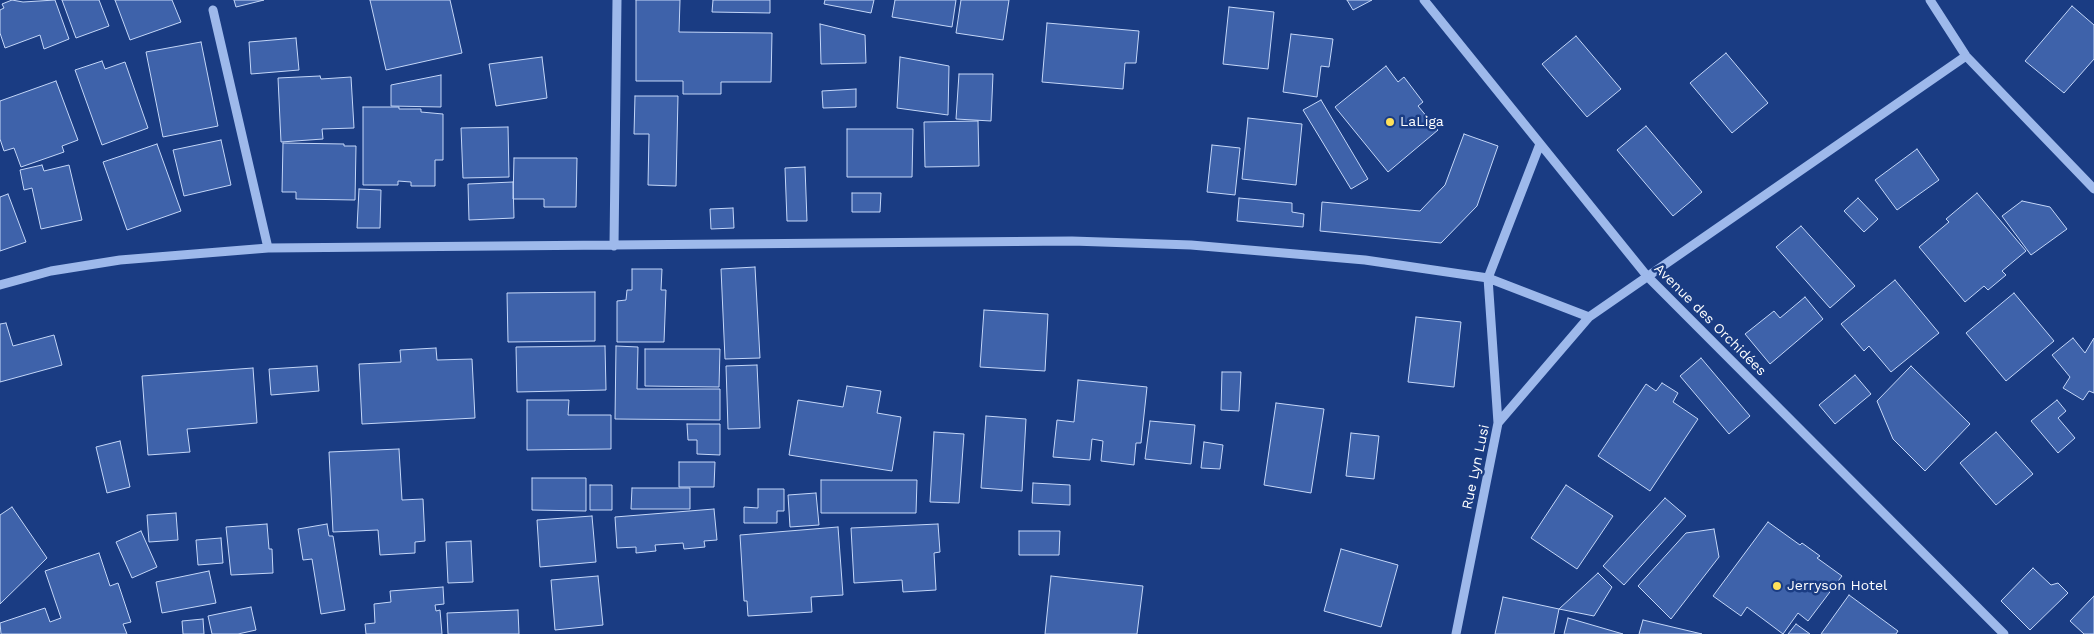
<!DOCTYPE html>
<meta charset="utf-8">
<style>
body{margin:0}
canvas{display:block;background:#1a3c83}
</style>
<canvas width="2094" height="634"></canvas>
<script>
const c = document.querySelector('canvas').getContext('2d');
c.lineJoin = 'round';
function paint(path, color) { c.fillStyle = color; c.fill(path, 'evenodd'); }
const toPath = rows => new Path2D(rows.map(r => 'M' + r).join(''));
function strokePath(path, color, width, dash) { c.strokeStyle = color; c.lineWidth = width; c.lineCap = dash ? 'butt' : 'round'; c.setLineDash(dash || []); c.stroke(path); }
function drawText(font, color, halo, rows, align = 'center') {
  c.font = font + ' "Work Sans",sans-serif'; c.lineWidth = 5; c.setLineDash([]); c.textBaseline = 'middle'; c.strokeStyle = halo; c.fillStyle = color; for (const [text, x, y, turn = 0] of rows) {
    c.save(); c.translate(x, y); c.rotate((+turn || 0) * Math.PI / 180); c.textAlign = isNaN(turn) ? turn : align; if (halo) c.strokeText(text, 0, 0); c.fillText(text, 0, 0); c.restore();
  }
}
const building = toPath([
 [12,0,23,2,55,0,69,39,44,49,40,35,5,48,0,33,0,10,4,8,2,4,12,0],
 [62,0,99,0,109,26,76,38,62,0],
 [115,0,172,0,181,22,130,40,115,0],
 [234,0,264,0,236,7,234,0],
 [370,0,450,0,462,53,386,70,370,0],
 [636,0,680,0,679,32,772,33,771,82,721,82,721,94,683,94,683,81,636,81,636,0],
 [713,0,770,0,770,13,712,12,713,0],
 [825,0,874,0,871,13,824,4,825,0],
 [895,0,956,0,952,27,892,17,895,0],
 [961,0,1009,0,1003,40,956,33,961,0],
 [1347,0,1372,0,1353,10,1347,0],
 [2072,6,2094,25,2094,59,2064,93,2025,61,2072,6],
 [1229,7,1274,12,1268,69,1223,64,1229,7],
 [1047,23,1139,31,1136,63,1125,63,1123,89,1042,82,1047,23],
 [820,24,865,35,866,63,821,64,820,24],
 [1291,34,1333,39,1329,67,1321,66,1317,97,1283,92,1291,34],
 [1576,36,1621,89,1587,117,1542,64,1576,36],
 [296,38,299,70,251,74,249,42,296,38],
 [201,42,218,126,163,137,146,52,201,42],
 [1726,53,1768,103,1732,133,1690,83,1726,53],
 [542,57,547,98,496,106,489,64,542,57],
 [900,57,949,66,948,115,897,108,900,57],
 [102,61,105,69,125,62,148,128,102,145,75,70,102,61],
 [1386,66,1398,82,1404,77,1423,102,1418,106,1438,130,1388,172,1335,107,1386,66],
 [959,74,993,74,991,121,956,119,959,74],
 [441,75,441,107,391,106,391,85,441,75],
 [320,76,321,79,351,77,354,128,322,129,323,139,281,142,278,78,320,76],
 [56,81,78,140,62,146,64,152,21,167,14,148,4,151,0,139,0,101,56,81],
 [856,89,856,107,823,108,822,91,856,89],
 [635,96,678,96,676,186,648,185,649,134,634,134,635,96],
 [1321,100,1368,179,1351,189,1303,110,1321,100],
 [363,107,399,107,399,109,421,109,421,112,443,114,443,160,435,160,435,186,411,186,411,182,398,181,398,185,363,185,363,107],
 [1248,118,1302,124,1296,185,1242,179,1248,118],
 [978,121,979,166,925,167,924,122,978,121],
 [1646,126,1702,192,1673,216,1617,150,1646,126],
 [508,127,509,177,463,178,461,128,508,127],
 [847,129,913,129,912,177,847,177,847,129],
 [1464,134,1498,146,1477,206,1441,243,1320,231,1322,202,1420,211,1445,185,1464,134],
 [221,140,231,185,184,196,173,150,221,140],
 [283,143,344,144,344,146,356,146,355,200,296,199,296,192,282,192,283,143],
 [157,144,181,211,127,230,103,162,157,144],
 [1212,145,1240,148,1235,195,1207,192,1212,145],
 [1917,149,1939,180,1897,210,1875,180,1917,149],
 [514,158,577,158,576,207,544,207,544,199,513,199,514,158],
 [42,165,44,171,69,165,82,220,41,229,32,188,24,190,20,170,42,165],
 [805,167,807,221,787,221,785,168,805,167],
 [513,182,514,218,469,220,468,184,513,182],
 [359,189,381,190,380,228,357,228,359,189],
 [852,193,881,193,880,212,852,212,852,193],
 [1977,193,2026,251,2002,271,2006,275,1988,290,1984,286,1965,302,1919,247,1949,222,1946,219,1977,193],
 [8,194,26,242,0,251,0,197,8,194],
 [1239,198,1292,203,1292,212,1304,214,1303,227,1237,221,1239,198],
 [1858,198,1878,219,1864,232,1844,211,1858,198],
 [2022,201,2050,207,2067,229,2031,255,2002,216,2022,201],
 [733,208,734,228,711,229,710,209,733,208],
 [1801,226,1855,286,1830,308,1776,247,1801,226],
 [755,267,760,358,725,359,721,269,755,267],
 [632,269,662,269,661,290,666,290,664,342,617,342,617,301,626,300,627,290,632,290,632,269],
 [1895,280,1939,333,1891,372,1869,346,1864,351,1841,324,1895,280],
 [595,292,595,341,508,342,507,293,595,292],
 [2014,293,2054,341,2006,381,1966,333,2014,293],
 [1805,297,1823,319,1770,364,1745,334,1774,311,1780,318,1805,297],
 [984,310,1048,314,1045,371,980,367,984,310],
 [1416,317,1461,322,1454,387,1408,382,1416,317],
 [6,323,13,346,54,335,62,365,0,382,0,324,6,323],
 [2073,338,2085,353,2094,338,2094,393,2089,391,2083,400,2063,388,2070,377,2052,355,2073,338],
 [605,346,606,390,517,392,516,347,605,346],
 [616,346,638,347,637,389,720,389,720,420,615,419,616,346],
 [436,348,437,360,472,359,475,418,362,424,359,364,401,362,400,350,436,348],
 [645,349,720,349,719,387,645,386,645,349],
 [1701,358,1750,416,1729,434,1680,376,1701,358],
 [757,365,760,428,728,429,726,366,757,365],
 [317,366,319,391,271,395,269,369,317,366],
 [1911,366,1970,424,1925,471,1893,439,1877,401,1911,366],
 [253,368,257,423,187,429,190,452,148,455,142,376,253,368],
 [1222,372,1241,372,1239,411,1221,410,1222,372],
 [1855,375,1871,394,1835,424,1819,405,1855,375],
 [1078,380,1147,387,1141,443,1136,443,1134,465,1101,461,1103,441,1092,439,1090,460,1053,457,1057,420,1074,422,1078,380],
 [1662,383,1678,393,1673,402,1698,419,1650,491,1598,456,1646,384,1656,391,1662,383],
 [847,386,881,391,877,413,901,417,892,471,789,455,798,400,843,407,847,386],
 [527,400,569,400,568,415,611,415,611,449,527,450,527,400],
 [2057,400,2066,411,2058,418,2075,438,2058,453,2031,421,2057,400],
 [1276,403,1324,409,1311,493,1264,485,1276,403],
 [986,416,1026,419,1022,491,981,488,986,416],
 [1150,421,1195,425,1191,464,1145,459,1150,421],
 [687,424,720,424,720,455,697,454,697,440,688,440,687,424],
 [934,432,964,434,959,503,930,502,934,432],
 [1996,432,2033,474,1996,505,1960,463,1996,432],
 [1351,433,1379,436,1374,479,1346,476,1351,433],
 [120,441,130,487,107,493,96,447,120,441],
 [1204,442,1223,445,1220,469,1201,468,1204,442],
 [399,449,402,500,423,499,425,541,415,542,415,553,380,555,378,530,333,532,329,452,399,449],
 [679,462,715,462,714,487,679,487,679,462],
 [532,478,586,478,586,511,532,510,532,478],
 [821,480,917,480,916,513,821,513,821,480],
 [1033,483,1070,485,1070,505,1032,503,1033,483],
 [590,485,612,485,612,510,590,510,590,485],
 [1566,485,1613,516,1577,569,1531,538,1566,485],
 [632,488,690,488,690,509,631,509,632,488],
 [758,489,784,489,784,511,777,511,777,523,744,523,744,507,758,508,758,489],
 [816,493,819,525,790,527,788,495,816,493],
 [1665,498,1686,516,1624,585,1603,566,1665,498],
 [12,507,47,558,0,604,0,515,12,507],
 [714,509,717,540,704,541,705,547,684,549,683,543,655,545,656,551,636,553,636,547,617,548,615,517,714,509],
 [176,513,178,540,149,542,147,515,176,513],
 [592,516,596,562,540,567,537,520,592,516],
 [1768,522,1800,545,1802,543,1820,556,1817,558,1842,576,1808,621,1798,613,1783,634,1747,607,1741,616,1713,596,1768,522],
 [267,524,269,549,272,549,273,573,231,575,226,527,267,524],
 [327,524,329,536,333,536,345,610,321,614,312,559,303,560,298,529,327,524],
 [938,524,940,552,934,553,936,590,903,592,902,580,854,583,851,528,938,524],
 [838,527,843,595,811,597,812,612,748,616,747,601,744,601,740,535,838,527],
 [1714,529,1719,557,1671,619,1638,586,1686,533,1714,529],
 [141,531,157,567,132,578,116,542,141,531],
 [1019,531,1060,531,1059,555,1019,555,1019,531],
 [221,538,223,563,198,565,196,540,221,538],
 [471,541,473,582,448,583,446,542,471,541],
 [1341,549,1398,565,1381,627,1324,611,1341,549],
 [99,553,110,586,118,583,131,622,123,624,127,634,1,634,0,623,45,608,50,622,61,618,45,571,99,553],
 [2033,568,2051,585,2058,583,2068,593,2030,630,2001,601,2033,568],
 [209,571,216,603,162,613,156,582,209,571],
 [1598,573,1612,587,1594,616,1559,609,1598,573],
 [598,576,603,625,555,630,551,580,598,576],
 [1051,576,1143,586,1137,634,1045,634,1051,576],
 [443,587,444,604,435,605,436,611,440,610,442,634,366,634,365,624,375,623,374,604,391,602,390,591,443,587],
 [1849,595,1898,631,1896,634,1821,634,1849,595],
 [2094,596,2094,634,2084,634,2070,621,2094,596],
 [1503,597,1559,609,1554,634,1495,634,1503,597],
 [251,607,256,630,238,634,212,634,208,616,251,607],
 [518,610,519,634,448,634,447,613,518,610],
 [1568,618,1623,634,1564,634,1568,618],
 [203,619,204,634,183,634,182,621,203,619],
 [1643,620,1702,634,1639,634,1643,620],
 [1796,624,1810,634,1788,634,1796,624]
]);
paint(building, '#3e62aa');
strokePath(building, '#c3d6f8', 1);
strokePath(toPath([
 [1424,0,1647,276,2004,634],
 [1930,0,1966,56,2094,189],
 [213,10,268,248],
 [614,246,617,0],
 [0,285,51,271,120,260,268,248,1072,241,1191,245,1365,260,1488,278,1589,317],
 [1498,423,1488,278,1540,144],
 [1456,634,1498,423,1589,317,1966,56]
]), '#9eb9eb', 9);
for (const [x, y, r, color] of [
 [1390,122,5,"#fee05a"],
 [1777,586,5,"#fee05a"]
]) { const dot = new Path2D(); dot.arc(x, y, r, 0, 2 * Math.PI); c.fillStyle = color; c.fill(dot); strokePath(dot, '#1a3c83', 2); }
drawText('14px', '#fff', '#1a3c83', [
 ["LaLiga",1400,122],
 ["Jerryson Hotel",1787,586]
], 'left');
drawText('14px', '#fff', '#1a3c83', [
 ["Avenue des Orchidées",1710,320,45],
 ["Rue Lyn Lusi",1476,467,-78]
]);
</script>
